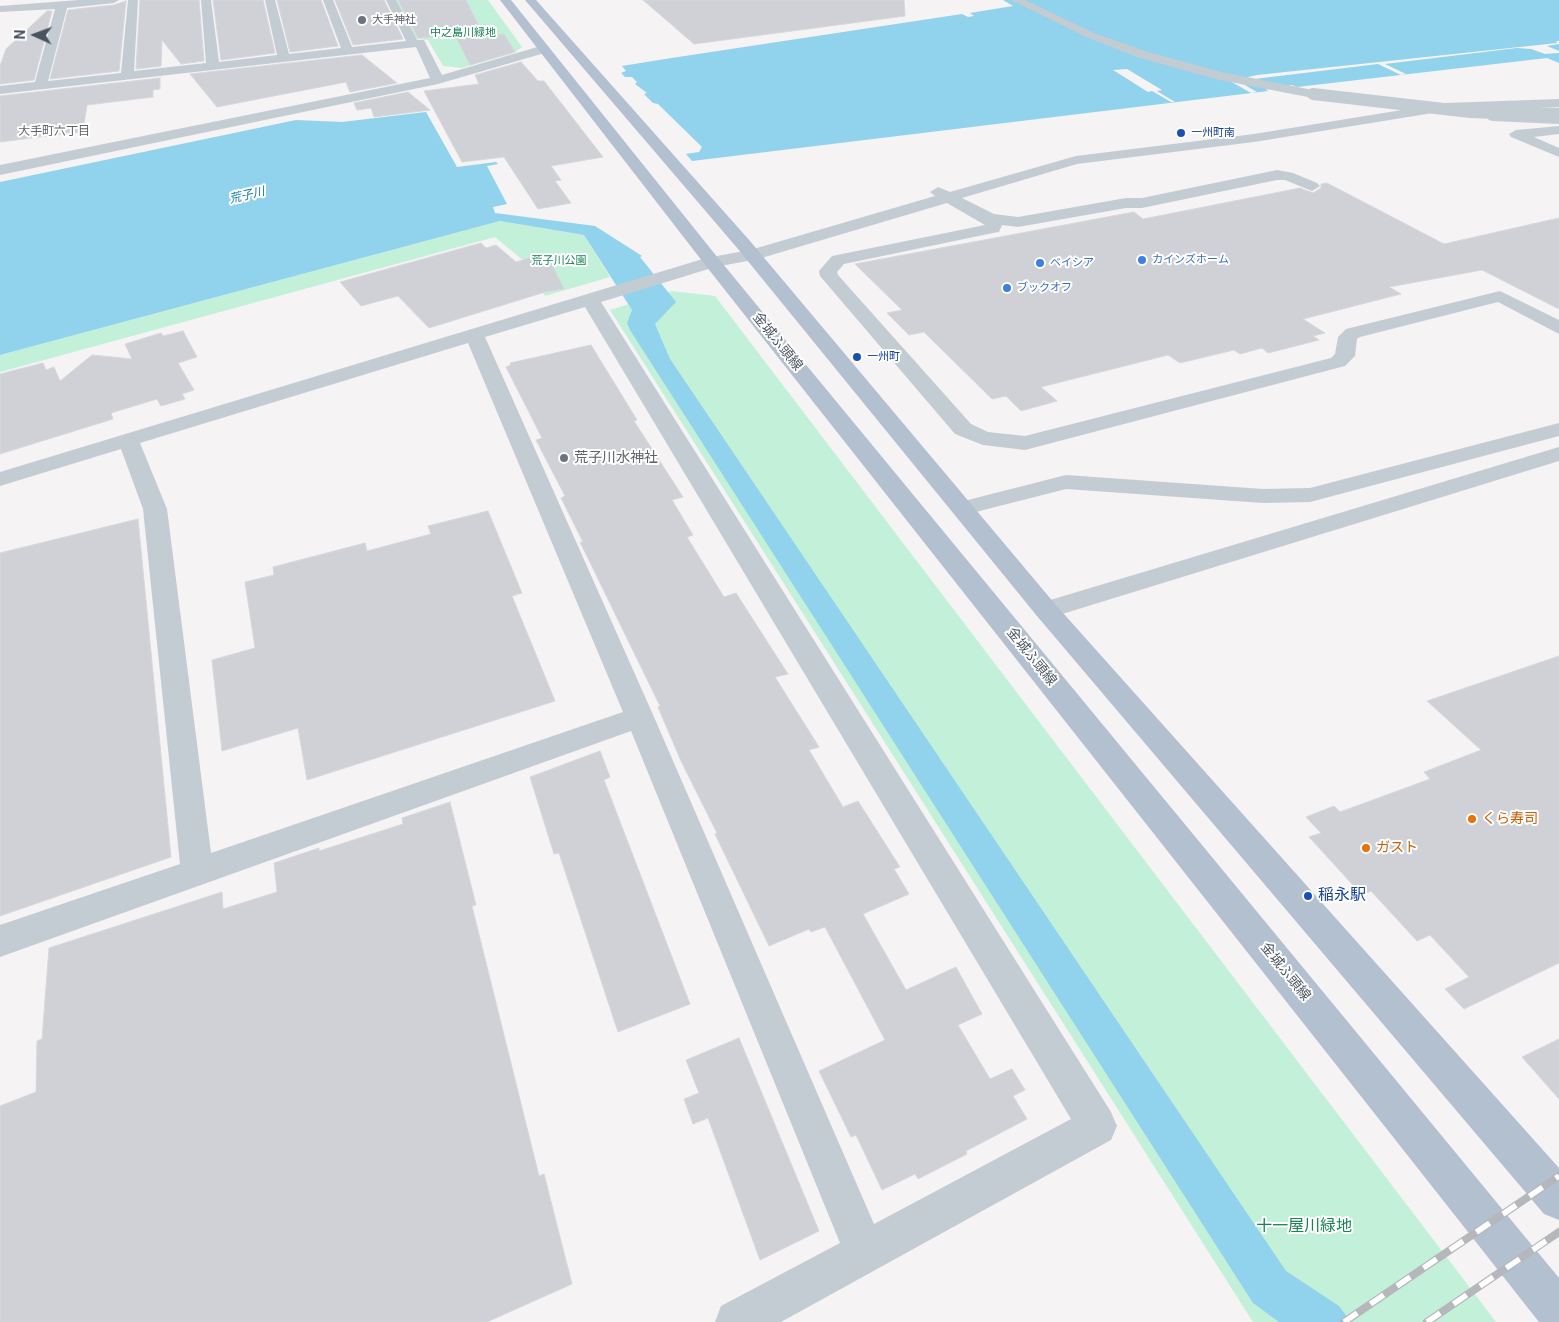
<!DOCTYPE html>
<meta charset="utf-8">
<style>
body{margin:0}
#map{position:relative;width:1559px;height:1322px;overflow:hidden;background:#f5f3f3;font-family:Roboto,sans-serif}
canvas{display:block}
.north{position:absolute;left:10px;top:10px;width:50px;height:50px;-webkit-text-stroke:4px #fff;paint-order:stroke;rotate:272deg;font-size:14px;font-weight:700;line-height:20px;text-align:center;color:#4a5460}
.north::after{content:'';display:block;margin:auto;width:18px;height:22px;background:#4a5460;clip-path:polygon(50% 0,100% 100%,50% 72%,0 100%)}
</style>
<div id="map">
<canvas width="1559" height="1322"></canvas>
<div class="north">N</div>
</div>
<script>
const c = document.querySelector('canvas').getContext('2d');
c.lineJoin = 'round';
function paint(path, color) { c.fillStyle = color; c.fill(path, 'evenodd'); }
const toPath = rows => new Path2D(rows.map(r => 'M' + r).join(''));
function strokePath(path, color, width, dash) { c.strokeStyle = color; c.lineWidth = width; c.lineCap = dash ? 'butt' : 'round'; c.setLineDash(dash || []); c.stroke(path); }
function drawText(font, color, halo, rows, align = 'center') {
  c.font = font + ' Roboto,"Noto Sans JP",sans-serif'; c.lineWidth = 4; c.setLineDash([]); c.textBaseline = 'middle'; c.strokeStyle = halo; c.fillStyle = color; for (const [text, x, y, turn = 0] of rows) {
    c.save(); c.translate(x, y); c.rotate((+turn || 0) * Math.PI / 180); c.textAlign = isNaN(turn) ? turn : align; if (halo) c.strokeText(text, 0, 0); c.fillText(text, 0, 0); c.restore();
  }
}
paint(toPath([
 [395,0,488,0,522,47,514,53,462,68,443,66,428,40,415,39],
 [500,221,584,235,610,277,545,296,524,261,495,237,0,372,0,355],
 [672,291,715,296,1496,1322,1253,1322,610,310]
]), '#c3f0d8');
paint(toPath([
 [1003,0,1559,0,1559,63,1547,58,1297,87,1292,85,1266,89,1268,91,692,161,686,154,699,152,702,147,658,104,653,103,644,94,647,93,635,84,637,82,632,77,625,77,621,73,626,71,622,66,665,59,962,14,968,17,974,16,970,13,1013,6],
 [426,112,457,167,496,162,498,164,487,166,507,204,493,207,495,213,595,226,642,256,640,257,676,302,655,324,670,359,1286,1271,1339,1306,1351,1322,1279,1322,1253,1303,630,330,627,323,632,310,584,235,500,221,0,355,0,182,296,120,342,122]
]), '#91d2ec');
paint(toPath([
 [1556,41,1559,41,1559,44,1547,46,1559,51,1559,53,1545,54,1531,49,1517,48,1385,64,1406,74,1401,75,1378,64,1238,81,1257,92,1251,93,1230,81,1257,75,1557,43],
 [1127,69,1162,90,1157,91,1175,102,1171,102,1152,91,1148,92,1113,70]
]), '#f5f3f3');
const building = toPath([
 [140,0,199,0,204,61,181,64,162,40,161,66,136,69,140,0],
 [213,0,263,0,275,53,221,60,213,0],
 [277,0,321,0,338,46,290,52,277,0],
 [335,0,384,0,403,39,353,45,335,0],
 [398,0,466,0,479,26,486,25,493,35,504,34,515,52,470,65,456,37,452,38,451,35,418,38,398,0],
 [643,0,904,0,905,16,694,44,643,0],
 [126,1,119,71,50,79,68,10,114,5,126,1],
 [47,11,52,11,34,80,0,84,0,66,6,49,47,11],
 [362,55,397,83,350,92,346,82,217,107,190,74,362,55],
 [521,62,538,81,544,81,603,157,551,166,561,180,555,181,571,203,538,209,504,157,462,162,424,91,479,84,475,75,521,62],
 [160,78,160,89,153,90,153,97,87,105,84,124,80,124,79,132,0,142,0,96,160,78],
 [408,92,430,110,374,117,371,108,357,110,354,103,408,92],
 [1327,183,1444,244,1559,218,1559,309,1482,270,1389,287,1401,294,1303,319,1325,333,1313,336,1319,340,1268,353,1262,348,1240,354,1234,350,1180,363,1168,355,1041,387,1057,401,1021,411,1006,396,992,399,924,332,909,335,887,313,902,310,855,264,1134,212,1143,219,1300,188,1313,193,1321,188,1321,184,1327,183],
 [481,243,486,248,496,245,516,262,546,253,564,289,545,292,429,328,398,296,361,306,340,282,481,243],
 [183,331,197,357,178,363,194,390,182,394,185,399,161,406,157,399,111,413,113,419,0,454,0,374,43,363,46,370,54,367,60,381,92,355,132,359,125,344,161,333,163,336,183,331],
 [591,345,637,420,634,421,683,497,672,500,693,535,687,537,724,597,736,593,788,674,775,677,819,747,809,750,843,807,858,801,900,867,894,869,909,894,863,914,906,990,956,967,982,1014,958,1025,990,1079,1012,1069,1025,1090,1013,1096,1027,1119,966,1151,967,1154,918,1179,915,1174,882,1190,856,1135,851,1137,819,1071,885,1040,825,927,811,932,809,929,769,946,715,834,717,833,681,761,658,707,660,706,580,542,583,542,561,498,565,496,536,440,542,438,506,367,511,365,510,363,591,345],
 [488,511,522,593,512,596,555,701,307,780,298,728,222,751,212,660,255,648,245,582,274,575,273,567,365,543,367,551,431,534,428,526,488,511],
 [138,519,171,857,0,916,0,553,138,519],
 [1559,656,1559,963,1464,1009,1445,989,1469,977,1430,935,1417,941,1371,891,1362,895,1309,837,1321,833,1306,817,1334,806,1340,812,1430,779,1424,772,1481,750,1427,701,1559,656],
 [600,751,610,777,604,780,690,1004,618,1032,559,853,554,854,530,777,600,751],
 [450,802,476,905,472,906,539,1176,544,1174,572,1284,487,1322,0,1322,0,1106,36,1092,37,1041,42,1039,49,948,222,892,223,909,277,892,274,863,319,848,319,851,403,824,402,818,450,802],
 [739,1038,819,1231,760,1260,708,1118,693,1124,684,1099,699,1093,686,1060,739,1038],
 [1559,1039,1559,1099,1522,1057,1559,1039]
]);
paint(building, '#cfd1d7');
strokePath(building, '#d7d8dd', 1);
paint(toPath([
 [79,0,119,0,114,3,67,8,48,81,121,73,128,0,138,0,134,71,206,63,201,0,211,0,219,62,277,55,265,0,275,0,289,54,341,48,323,0,333,0,352,47,406,41,386,0,396,0,417,40,424,40,442,75,544,45,550,49,548,52,438,84,0,175,0,165,430,78,416,47,0,94,0,86,35,82,55,9,0,12,0,6,79,0],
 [1011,0,1025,0,1094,33,1148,52,1221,72,1313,90,1320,94,1313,98,1220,80,1140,58,1086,37,1011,0],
 [1559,99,1559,107,1445,111,1254,142,1077,164,962,198,994,214,1018,217,1126,198,1142,198,1277,170,1293,173,1317,183,1320,186,1312,191,1285,180,1277,180,1142,208,1126,208,1018,227,1002,225,999,232,993,233,844,264,837,272,838,275,971,424,988,432,1025,436,1331,358,1335,354,1338,337,1346,329,1500,291,1559,320,1559,334,1498,302,1360,337,1357,339,1355,356,1345,366,1025,450,983,445,955,434,820,276,819,271,832,256,985,225,947,203,758,259,715,267,601,302,1111,1112,1117,1126,1111,1140,781,1322,715,1322,721,1306,840,1243,631,731,0,957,0,925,180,864,143,509,121,449,0,486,0,472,706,258,750,250,935,196,930,192,938,187,950,192,1076,156,1254,134,1445,103,1559,99],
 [585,307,1071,1119,874,1224,654,717,485,337,585,307],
 [468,343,623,712,211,853,167,509,140,443,468,343],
 [1559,126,1559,134,1534,137,1559,148,1559,157,1511,137,1509,134,1516,130,1559,126],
 [1559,423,1559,436,1310,502,1263,503,1066,489,964,515,956,513,952,508,956,503,1066,475,1263,489,1310,488,1559,423],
 [1559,447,1559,461,1046,619,1037,616,1033,610,1037,604,1559,447]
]), '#c4ccd3');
paint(toPath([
 [500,0,511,0,718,258,1559,1278,1559,1322,1539,1322,706,266,500,0],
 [525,0,536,0,750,241,1055,604,1559,1168,1559,1220,1544,1214,1037,616,738,249,525,0]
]), '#b3c0d0');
const rail = toPath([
 [1344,1322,1559,1176],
 [1427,1322,1559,1232]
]);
strokePath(rail, '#b5b7bc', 8);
strokePath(rail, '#fff', 5.5, [16]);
strokePath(toPath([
 [1313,94,1470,112,1521,114]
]), '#c4ccd3', 12);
strokePath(toPath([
 [1493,113,1559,116]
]), '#c4ccd3', 16);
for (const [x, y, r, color] of [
 [362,20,5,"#6b7280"],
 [1181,133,5,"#1a4fb4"],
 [1142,260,5,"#3f7fe0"],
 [1040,263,5,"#3f7fe0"],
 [1007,288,5,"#3f7fe0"],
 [857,357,5,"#1a4fb4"],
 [564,458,5,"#6b7280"],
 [1472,819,5,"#e8710a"],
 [1366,848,5,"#e8710a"],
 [1308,896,5,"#1a4fb4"]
]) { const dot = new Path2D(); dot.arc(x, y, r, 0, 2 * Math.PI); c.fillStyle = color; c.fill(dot); strokePath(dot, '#fff', 2); }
drawText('11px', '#5b616d', '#fff', [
 ["大手神社",372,20]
], 'left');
drawText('11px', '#198356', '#fff', [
 ["中之島川緑地",463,33],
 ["荒子川公園",559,261]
]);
drawText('11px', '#164399', '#fff', [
 ["一州町南",1191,133],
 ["一州町",867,357]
], 'left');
drawText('11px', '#366cbe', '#fff', [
 ["カインズホーム",1152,260],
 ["ベイシア",1050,263],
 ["ブックオフ",1017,288]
], 'left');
drawText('12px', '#5f6267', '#fff', [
 ["大手町六丁目",54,132]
]);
drawText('italic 12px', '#0e7ba7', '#fff', [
 ["荒子川",247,196,-13]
]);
drawText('14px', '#4a5460', '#fff', [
 ["金城ふ頭線",777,342,51],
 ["金城ふ頭線",1031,657,51],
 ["金城ふ頭線",1285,972,51]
]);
drawText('14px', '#5b616d', '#fff', [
 ["荒子川水神社",574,458]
], 'left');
drawText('14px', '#c56008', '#fff', [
 ["くら寿司",1482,819],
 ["ガスト",1376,848]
], 'left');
drawText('16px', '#164399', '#fff', [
 ["稲永駅",1318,896]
], 'left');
drawText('16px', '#198356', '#fff', [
 ["十一屋川緑地",1304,1227]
]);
</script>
